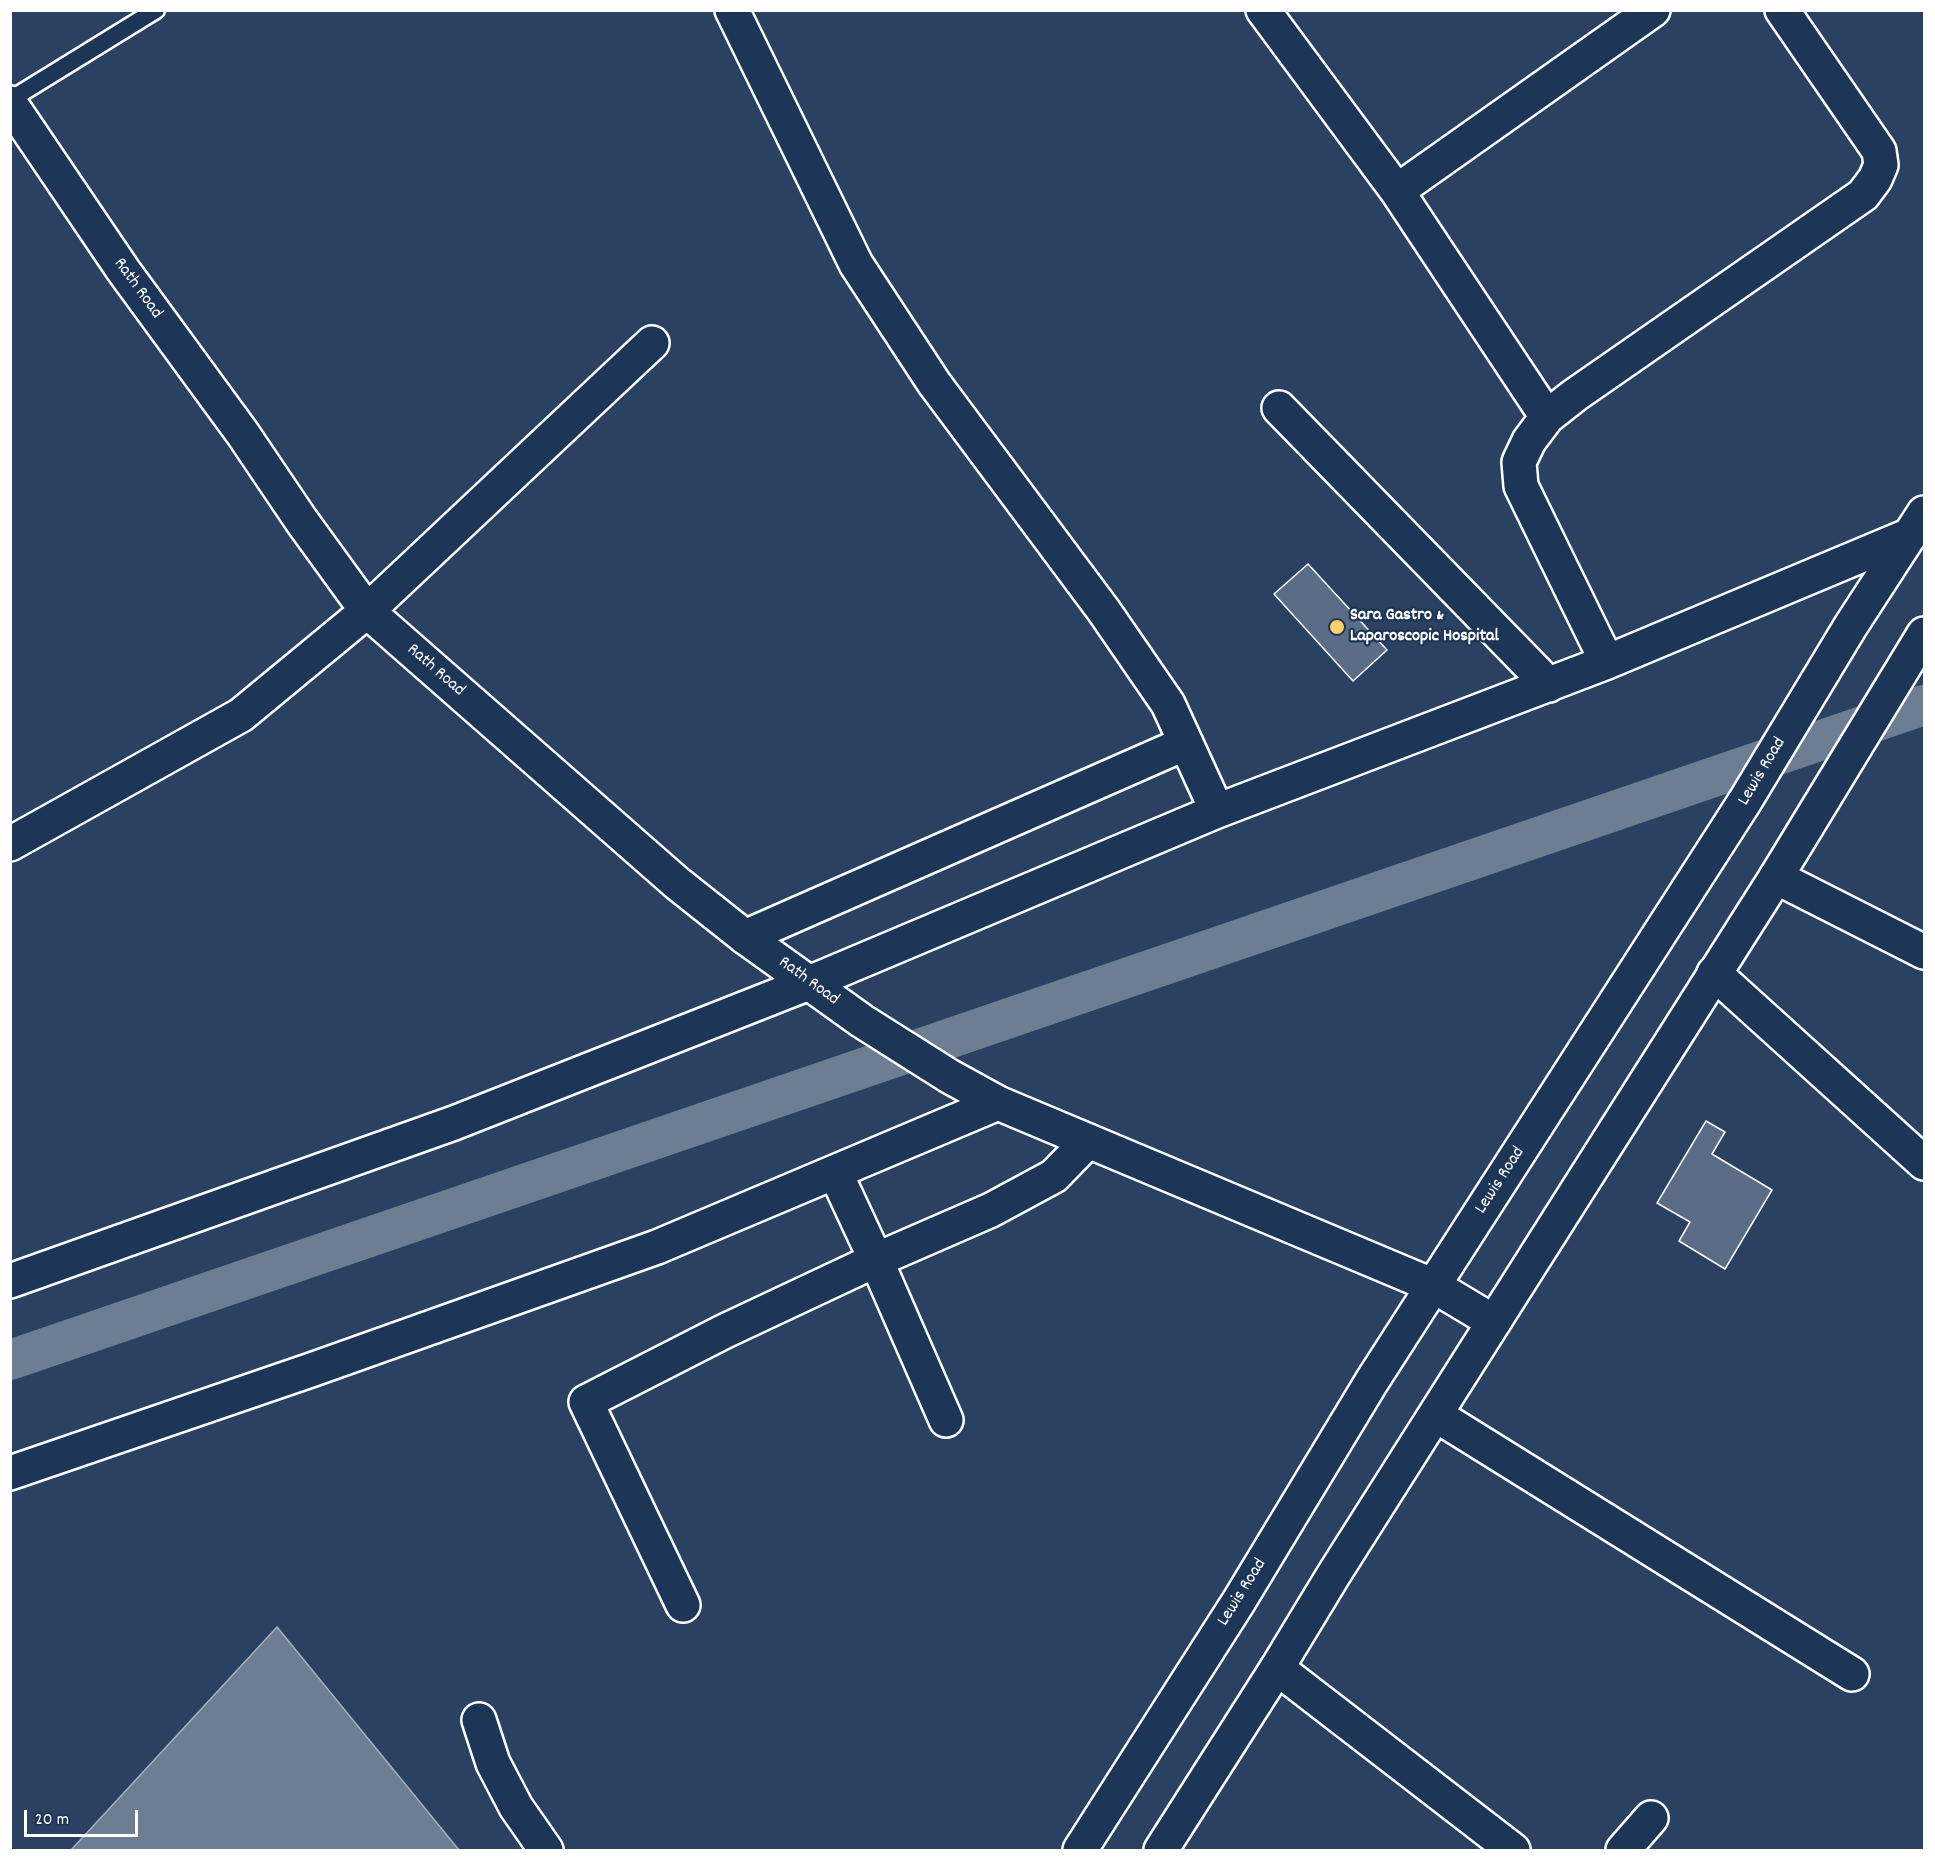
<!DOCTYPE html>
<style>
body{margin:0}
#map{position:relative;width:1935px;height:1861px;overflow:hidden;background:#2a4161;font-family:Dekko,sans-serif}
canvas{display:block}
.frame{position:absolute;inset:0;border:12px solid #fff;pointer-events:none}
.scale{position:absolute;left:24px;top:1810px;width:114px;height:27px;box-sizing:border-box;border:3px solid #fff;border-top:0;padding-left:8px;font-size:18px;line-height:21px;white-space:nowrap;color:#fff;-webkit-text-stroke:4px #1d3557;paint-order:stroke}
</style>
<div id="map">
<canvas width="1935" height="1861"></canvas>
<div class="frame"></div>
<div class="scale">20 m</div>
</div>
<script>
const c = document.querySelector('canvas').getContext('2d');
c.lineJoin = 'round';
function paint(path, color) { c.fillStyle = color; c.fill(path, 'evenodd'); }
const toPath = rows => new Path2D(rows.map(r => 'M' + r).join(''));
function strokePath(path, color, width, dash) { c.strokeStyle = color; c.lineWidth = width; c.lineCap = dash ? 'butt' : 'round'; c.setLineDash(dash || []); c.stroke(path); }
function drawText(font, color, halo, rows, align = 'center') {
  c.font = font + ' Dekko,sans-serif'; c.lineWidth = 4.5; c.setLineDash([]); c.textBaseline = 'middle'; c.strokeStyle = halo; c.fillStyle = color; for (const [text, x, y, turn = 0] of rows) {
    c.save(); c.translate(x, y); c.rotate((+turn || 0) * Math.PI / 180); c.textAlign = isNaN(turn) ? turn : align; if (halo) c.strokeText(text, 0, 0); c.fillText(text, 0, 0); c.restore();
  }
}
const water = toPath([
 [277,1627,459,1850,71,1850,277,1627]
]);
paint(water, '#6d7d92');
strokePath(water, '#a7b1be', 1.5);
strokePath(toPath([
 [10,1360,1924,705]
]), '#6d7d92', 40);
const building = toPath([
 [1308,564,1387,650,1353,681,1274,594,1308,564],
 [1706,1121,1725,1132,1712,1154,1772,1190,1725,1269,1679,1241,1690,1222,1657,1203,1706,1121]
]);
paint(building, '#5b6c86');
strokePath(building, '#fff', 1.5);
const lane = toPath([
 [10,100,156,10]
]);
const street = toPath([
 [732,10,856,264,934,383,1104,611,1168,704,1217,811],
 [1263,10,1397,191,1547,417],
 [1397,191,1653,10],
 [1279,408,1549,685],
 [1607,662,1521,486,1519,462,1529,441,1547,417,1575,395,1863,195,1875,179,1881,165,1879,151,1782,10],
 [10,844,241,715,367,611,652,343],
 [1776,877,1924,952],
 [745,937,1186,743],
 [1714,973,1924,1163],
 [10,1281,454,1123,809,983,1217,811,1607,662,1910,535],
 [1436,1415,1852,1674],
 [946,1420,876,1260,991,1210,1054,1176,1088,1141],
 [10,1473,311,1370,657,1247,998,1103],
 [683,1605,586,1402,725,1331,876,1260,835,1172],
 [1277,1668,1513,1850],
 [479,1720,493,1763,516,1807,546,1850],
 [1623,1850,1651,1818]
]);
const secondary = toPath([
 [10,103,123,270,243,434,301,520,367,611,677,883,745,937,862,1021,949,1076,998,1103,1434,1286]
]);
const primary = toPath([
 [1434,1286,1494,1322],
 [1080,1850,1239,1601,1372,1381,1745,801,1850,627,1924,513],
 [1161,1850,1277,1668,1334,1574,1776,877,1924,634]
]);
strokePath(lane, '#fff', 21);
strokePath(street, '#fff', 38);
strokePath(secondary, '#fff', 38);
strokePath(primary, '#fff', 38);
strokePath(lane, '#1d3557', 16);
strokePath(street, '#1d3557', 33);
strokePath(secondary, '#1d3557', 33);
strokePath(primary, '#1d3557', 33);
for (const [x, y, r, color] of [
 [1337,627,8,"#ffd166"]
]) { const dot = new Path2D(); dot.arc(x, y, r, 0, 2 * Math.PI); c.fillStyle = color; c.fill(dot); strokePath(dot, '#1d3557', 2); }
drawText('18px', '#fff', '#1d3557', [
 ["Rath Road",137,289,54],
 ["Rath Road",435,671,41],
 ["Lewis Road",1763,772,-59],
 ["Rath Road",808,982,36],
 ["Lewis Road",1501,1181,-57],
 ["Lewis Road",1243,1593,-58]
]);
drawText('bold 18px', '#fff', '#1d3557', [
 ["Sara Gastro &",1350,617],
 ["Laparoscopic Hospital",1350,638]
], 'left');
</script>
